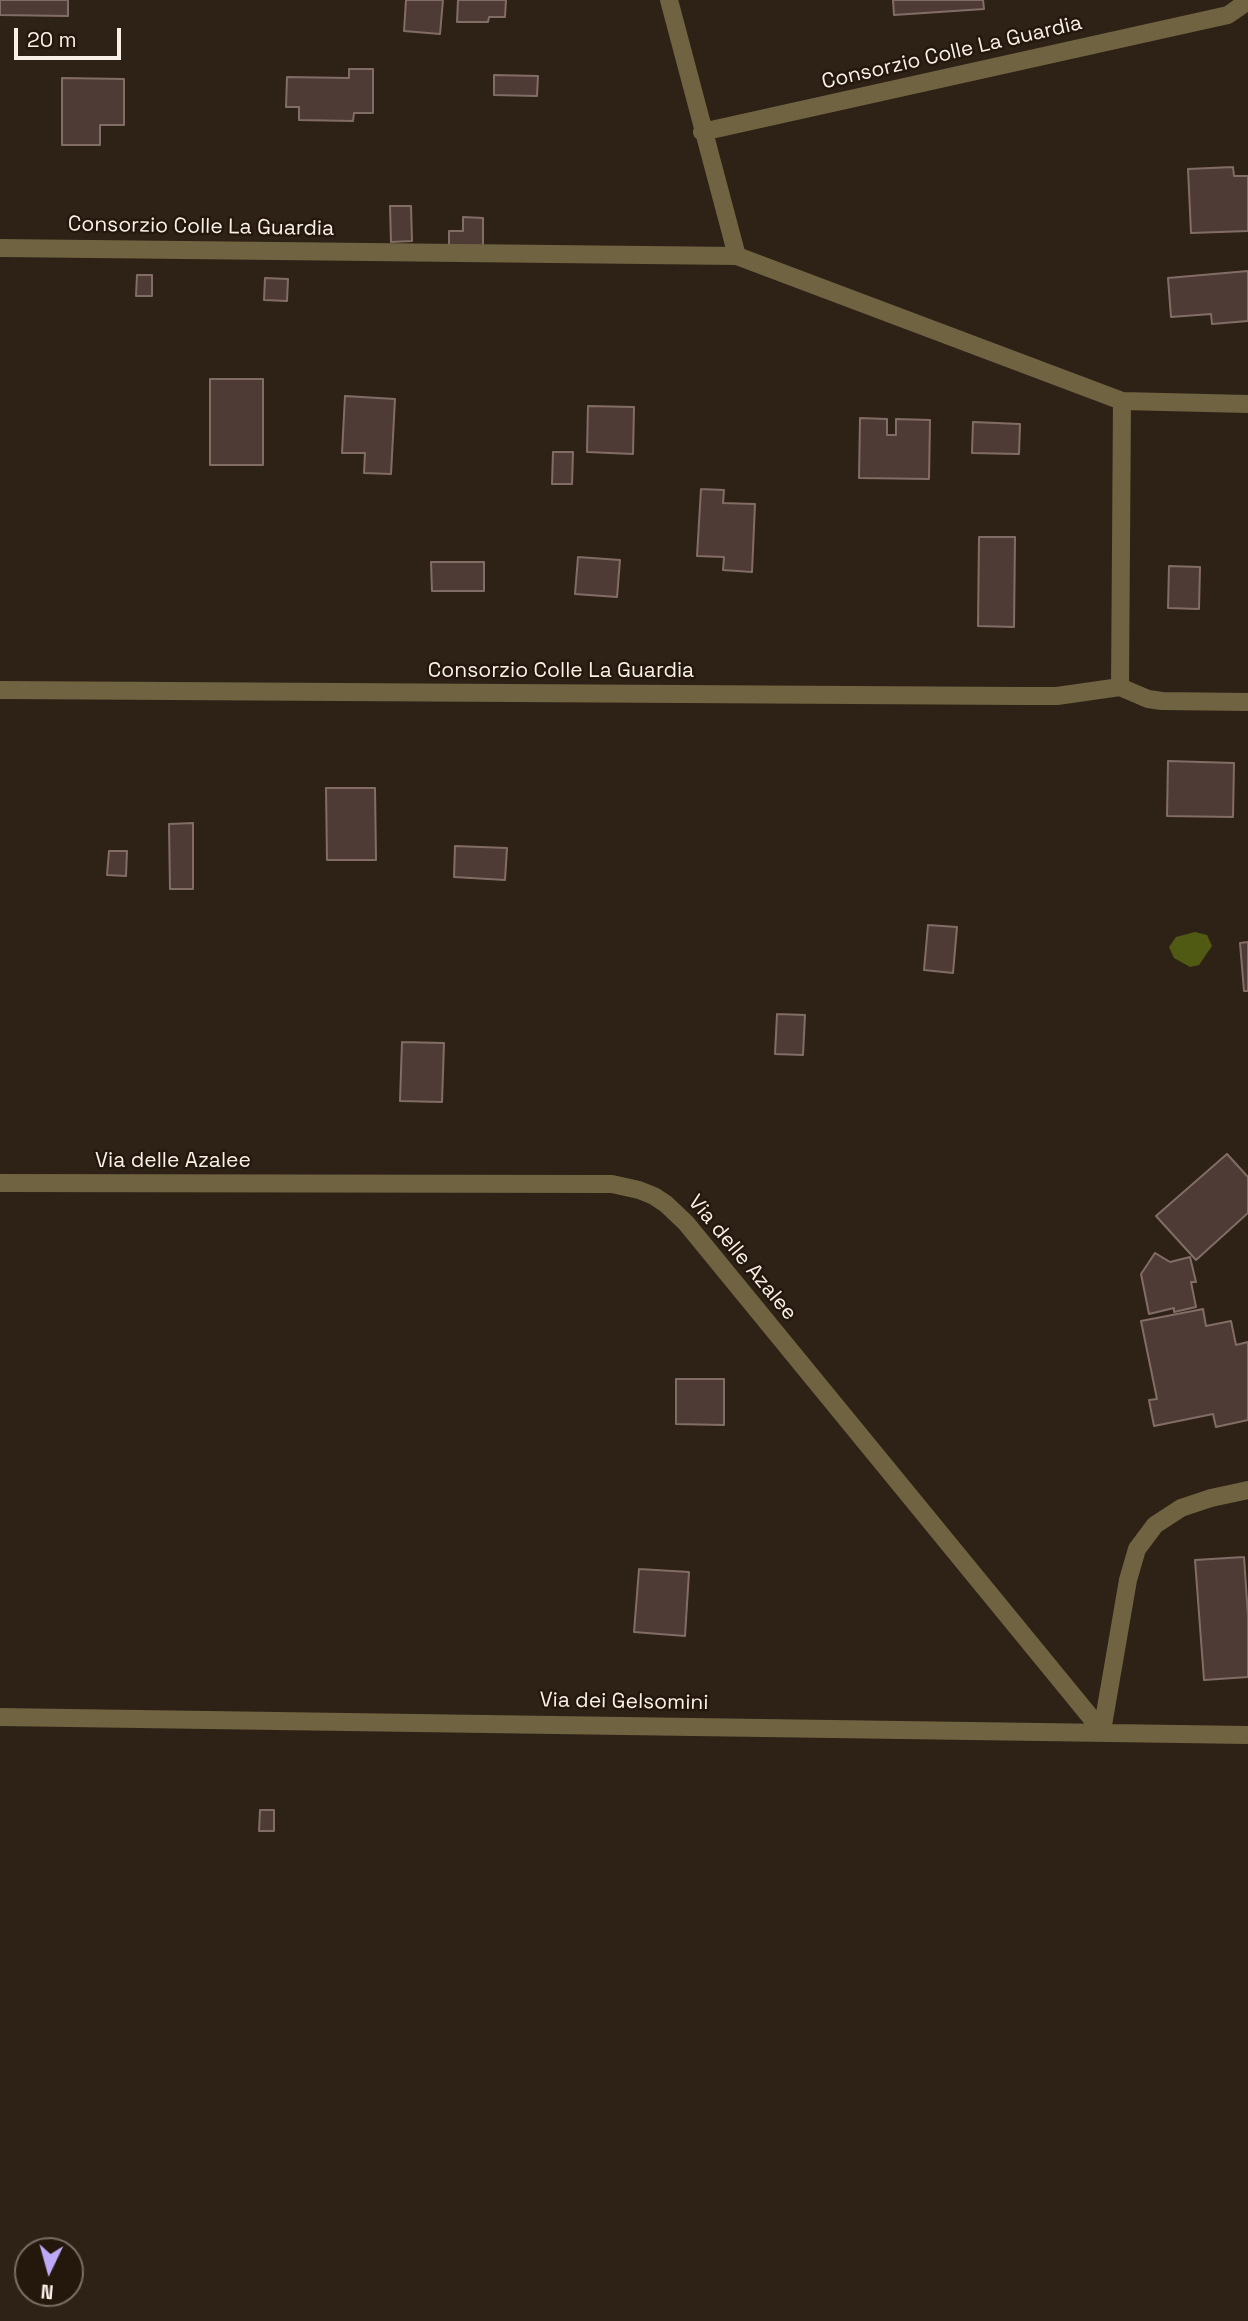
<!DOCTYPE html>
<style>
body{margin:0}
#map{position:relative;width:1248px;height:2321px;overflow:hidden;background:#2e2216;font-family:"Space Grotesk",sans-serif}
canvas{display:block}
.north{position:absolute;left:14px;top:2237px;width:70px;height:70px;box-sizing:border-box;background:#24180d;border:2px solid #796e65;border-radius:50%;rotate:185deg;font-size:19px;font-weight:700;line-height:28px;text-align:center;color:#f9f0e8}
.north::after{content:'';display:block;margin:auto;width:24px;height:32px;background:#bda9f5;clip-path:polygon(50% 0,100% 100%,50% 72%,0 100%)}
.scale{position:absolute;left:14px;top:28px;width:107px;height:32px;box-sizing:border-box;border:4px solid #f9f0e8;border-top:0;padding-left:9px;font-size:21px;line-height:24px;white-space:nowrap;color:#f9f0e8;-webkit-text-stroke:5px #24180d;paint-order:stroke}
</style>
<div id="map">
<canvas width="1248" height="2321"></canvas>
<div class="north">N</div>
<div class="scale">20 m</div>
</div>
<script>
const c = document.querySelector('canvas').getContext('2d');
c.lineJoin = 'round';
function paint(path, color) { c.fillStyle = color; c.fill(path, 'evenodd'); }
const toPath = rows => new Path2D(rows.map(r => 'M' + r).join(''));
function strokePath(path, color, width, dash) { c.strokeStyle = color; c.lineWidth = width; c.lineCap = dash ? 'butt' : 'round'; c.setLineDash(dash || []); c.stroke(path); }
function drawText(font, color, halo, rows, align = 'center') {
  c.font = font + ' "Space Grotesk",sans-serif'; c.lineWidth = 5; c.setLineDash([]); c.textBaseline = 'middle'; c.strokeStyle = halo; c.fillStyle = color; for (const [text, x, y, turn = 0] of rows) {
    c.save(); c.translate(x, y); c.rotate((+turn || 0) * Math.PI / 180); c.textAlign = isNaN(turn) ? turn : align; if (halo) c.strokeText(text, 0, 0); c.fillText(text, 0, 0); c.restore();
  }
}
paint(toPath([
 [1195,932,1207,935,1212,946,1199,965,1190,967,1174,958,1169,947,1176,937]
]), '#515a12');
const building = toPath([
 [0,0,68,0,68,16,0,15,0,0],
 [406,0,443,0,440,34,404,31,406,0],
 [458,0,506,0,505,17,489,17,488,22,457,22,458,0],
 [893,0,983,0,984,9,894,15,893,0],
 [349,69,373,69,373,113,354,113,353,121,299,120,299,107,286,107,287,77,349,78,349,69],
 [494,75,538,76,537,96,494,95,494,75],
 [62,78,124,79,124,125,100,125,100,145,62,145,62,78],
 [1233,167,1234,176,1248,176,1248,231,1191,233,1188,169,1233,167],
 [390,206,411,206,412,241,391,242,390,206],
 [463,217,483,218,483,246,449,246,449,231,463,231,463,217],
 [1248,271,1248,321,1212,324,1211,314,1171,317,1168,278,1248,271],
 [137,275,152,275,152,296,136,296,137,275],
 [265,278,288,279,287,301,264,300,265,278],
 [210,379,263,379,263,465,210,465,210,379],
 [345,396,395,399,391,474,364,473,365,453,342,453,345,396],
 [588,406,634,407,633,454,587,452,588,406],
 [860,418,887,419,887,435,896,435,896,419,930,420,929,479,859,478,860,418],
 [973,422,1020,424,1019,454,972,453,973,422],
 [553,452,573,452,572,484,552,484,553,452],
 [701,489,724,490,723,503,755,504,752,572,723,570,724,557,697,556,701,489],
 [979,537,1015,537,1014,627,978,626,979,537],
 [578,557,620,560,617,597,575,594,578,557],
 [431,562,484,562,484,591,432,591,431,562],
 [1169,566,1200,567,1199,609,1168,608,1169,566],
 [1168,761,1234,763,1233,817,1167,816,1168,761],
 [326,788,375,788,376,860,327,860,326,788],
 [193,823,193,889,170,889,169,824,193,823],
 [455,846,507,848,505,880,454,877,455,846],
 [109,851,127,851,126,876,107,875,109,851],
 [928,925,957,927,953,973,924,970,928,925],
 [1248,942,1248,991,1244,991,1240,943,1248,942],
 [777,1014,805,1015,803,1055,775,1054,777,1014],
 [402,1042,444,1043,442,1102,400,1101,402,1042],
 [1227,1154,1248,1177,1248,1213,1196,1260,1156,1216,1227,1154],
 [1155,1253,1170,1262,1190,1257,1196,1282,1191,1282,1196,1307,1174,1312,1174,1308,1149,1314,1141,1274,1155,1253],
 [1203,1309,1206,1326,1231,1321,1236,1345,1248,1342,1248,1420,1216,1427,1213,1414,1154,1426,1149,1400,1157,1399,1141,1321,1203,1309],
 [676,1379,724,1379,724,1425,676,1424,676,1379],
 [1244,1557,1248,1616,1248,1677,1204,1680,1195,1560,1244,1557],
 [639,1569,689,1572,685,1636,634,1632,639,1569],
 [260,1810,274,1810,274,1831,259,1831,260,1810]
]);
paint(building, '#4e3b35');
strokePath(building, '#826d66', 2);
strokePath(toPath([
 [669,0,737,256,1122,401,1248,404],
 [702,132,1228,15,1248,1],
 [0,248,737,256],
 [1120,687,1122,401],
 [0,690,1022,696,1057,696,1120,687,1148,699,1162,701,1248,702],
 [0,1183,612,1184,639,1190,654,1196,666,1204,686,1223,1102,1731],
 [0,1717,1248,1735],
 [1102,1731,1128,1580,1137,1549,1155,1525,1181,1508,1211,1498,1248,1490]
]), '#6f6341', 18);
drawText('21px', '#f9f0e8', '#24180d', [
 ["Consorzio Colle La Guardia",952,53,-13],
 ["Consorzio Colle La Guardia",201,227,1],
 ["Consorzio Colle La Guardia",561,671],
 ["Via delle Azalee",173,1161],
 ["Via delle Azalee",742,1258,50],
 ["Via dei Gelsomini",624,1702,1]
]);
</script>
